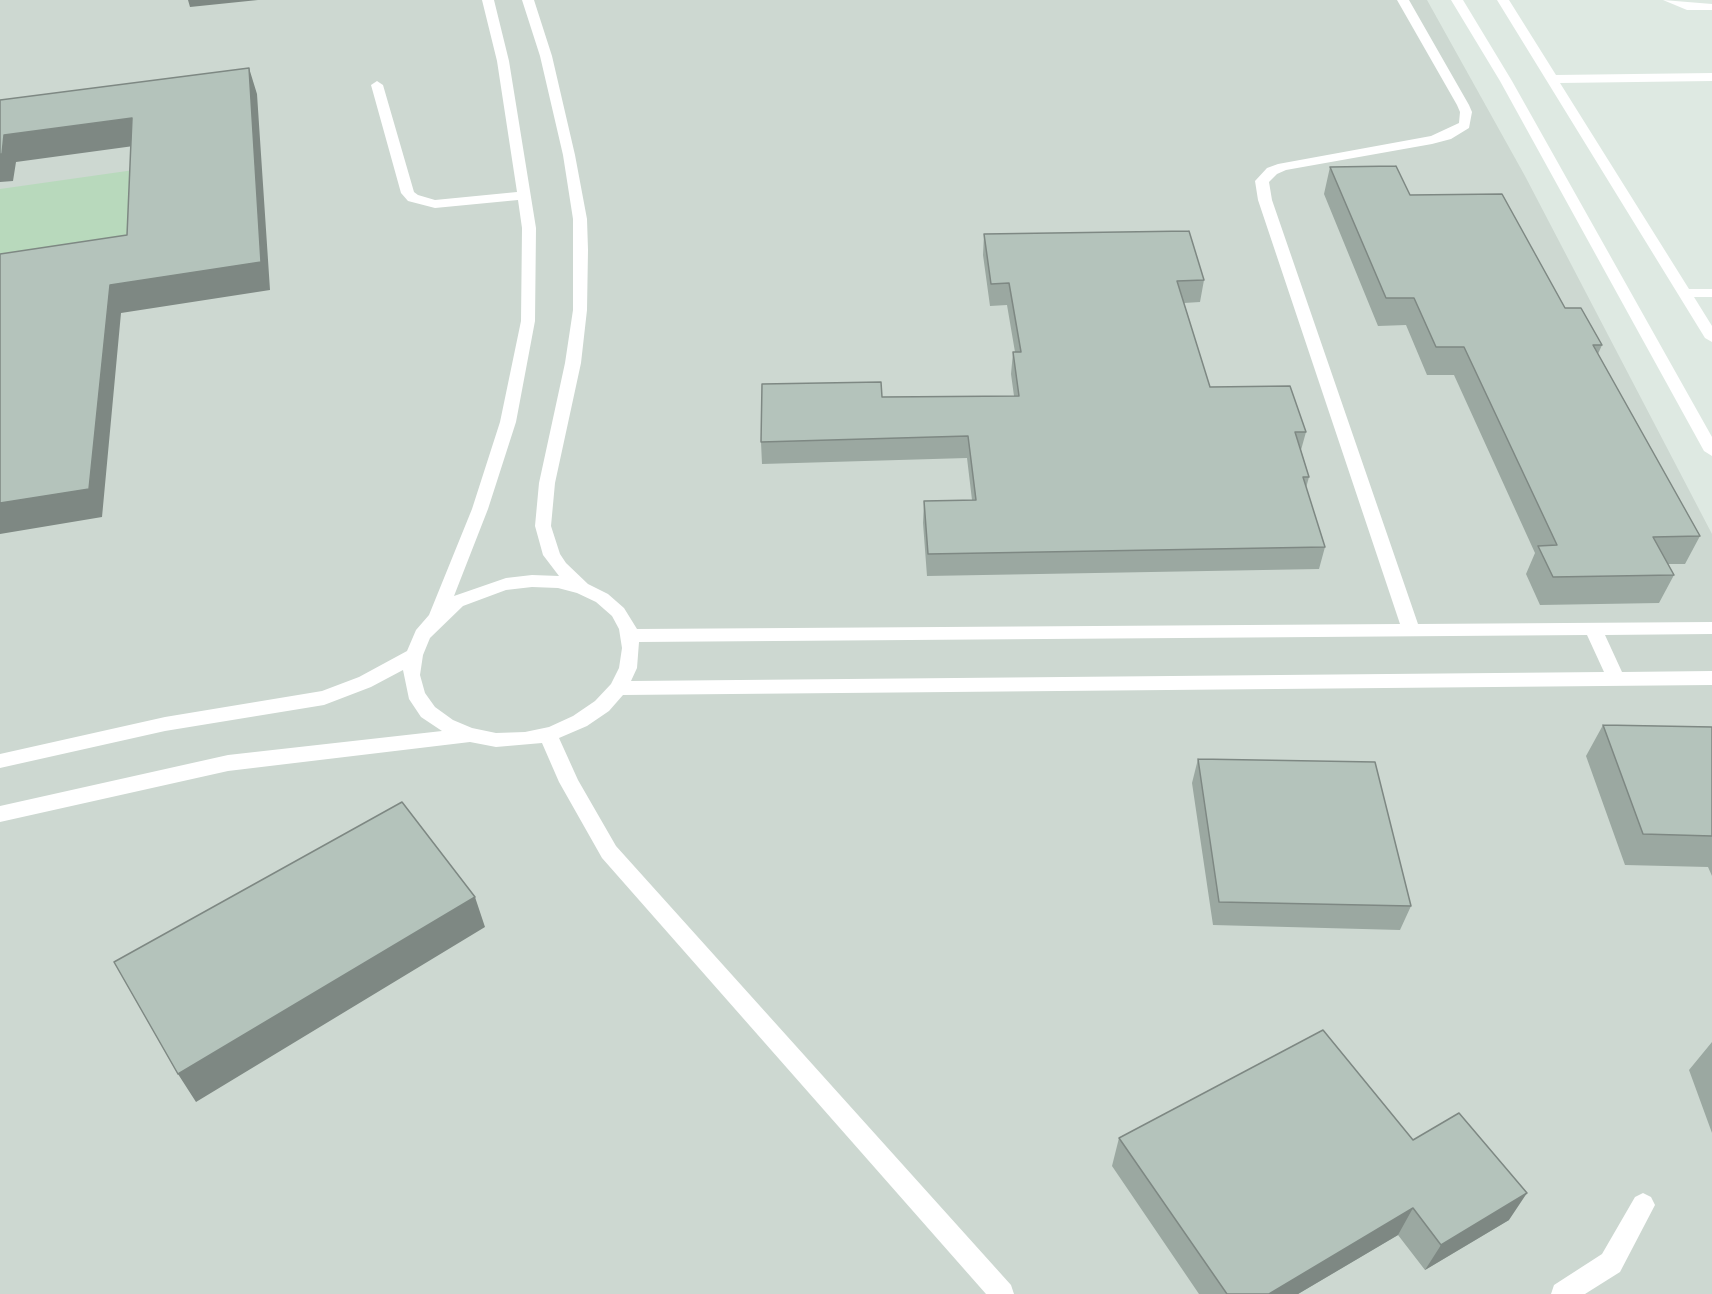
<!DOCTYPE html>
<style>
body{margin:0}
canvas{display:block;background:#dee9e2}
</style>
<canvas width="1712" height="1294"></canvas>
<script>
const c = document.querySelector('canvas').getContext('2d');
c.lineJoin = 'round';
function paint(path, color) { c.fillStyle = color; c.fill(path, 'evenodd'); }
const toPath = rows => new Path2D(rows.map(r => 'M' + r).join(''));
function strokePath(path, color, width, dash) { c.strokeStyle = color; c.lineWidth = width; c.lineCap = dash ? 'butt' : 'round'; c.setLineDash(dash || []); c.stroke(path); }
paint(toPath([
 [0,0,1427,0,1525,176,1712,534,1712,1294,0,1294]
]), '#cdd8d1');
paint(toPath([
 [134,170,131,246,0,265,0,189]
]), '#b8d9bc');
paint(toPath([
 [482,0,494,0,509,61,536,228,535,321,516,422,488,509,454,596,506,578,532,575,559,576,543,555,535,526,539,483,565,363,573,310,573,219,563,155,540,56,522,0,534,0,552,56,575,155,587,219,588,250,587,310,581,363,555,483,551,526,560,554,566,563,588,584,608,594,624,608,637,629,1400,624,1258,200,1255,181,1267,168,1278,164,1431,136,1459,123,1460,112,1457,105,1397,0,1409,0,1469,105,1472,112,1469,128,1451,139,1432,144,1286,170,1277,174,1269,182,1272,200,1418,624,1712,622,1712,634,1605,635,1622,672,1712,671,1712,685,623,695,609,711,587,726,559,738,578,780,616,846,1011,1285,1014,1294,986,1294,602,858,559,782,542,743,496,747,470,742,228,771,0,822,0,806,228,755,442,731,421,717,409,699,403,670,371,687,324,705,165,731,0,768,0,754,165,717,322,691,359,677,407,651,416,630,429,615,472,509,500,422,521,321,522,228,518,200,435,208,408,201,401,193,371,85,377,81,383,85,414,192,418,195,435,200,517,192,497,61,482,0],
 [532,587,558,588,577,593,596,602,612,616,619,629,622,648,619,668,611,684,595,701,573,716,549,727,525,732,496,733,472,728,453,720,435,707,425,693,420,675,423,655,430,638,463,606,506,590,532,587],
 [1587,635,1604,672,631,681,637,668,639,642,1587,635],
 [1451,0,1463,0,1512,81,1712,437,1712,456,1704,451,1500,81,1451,0],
 [1497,0,1509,0,1556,75,1712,73,1712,81,1560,83,1689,289,1712,289,1712,297,1694,297,1712,326,1712,342,1705,338,1497,0],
 [1663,0,1712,4,1712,10,1687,10,1663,0],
 [1643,1193,1651,1197,1655,1205,1620,1272,1585,1294,1551,1294,1554,1285,1602,1254,1635,1197,1643,1193]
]), '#fff');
paint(toPath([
 [1330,167,1410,195,1565,308,1602,345,1598,354,1700,536,1685,564,1668,564,1674,575,1659,603,1540,605,1526,574,1535,553,1454,375,1427,375,1406,325,1378,326,1324,194],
 [984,234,1204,280,1200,302,1184,303,1210,387,1306,432,1301,450,1309,477,1306,488,1325,547,1319,569,927,576,923,523,924,501,972,500,967,458,762,464,761,442,882,397,1014,396,1011,374,1013,352,1015,352,1007,305,990,306,983,255],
 [1603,725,1712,727,1712,876,1708,867,1625,865,1586,756],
 [1198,759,1411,906,1400,930,1213,925,1192,783],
 [1712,1042,1712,1133,1689,1070],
 [1119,1138,1413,1140,1509,1220,1425,1270,1398,1235,1298,1294,1199,1294,1112,1166]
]), '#9ba8a1');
paint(toPath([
 [188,0,258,0,190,7],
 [249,68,257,94,270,290,121,313,102,517,0,534,0,503,110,285],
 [132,118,141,145,16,162,13,181,0,182,0,154,4,135],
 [475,897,485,927,196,1102,178,1074],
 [1527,1193,1509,1220,1425,1270,1441,1245],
 [1413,1208,1398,1235,1298,1294,1269,1294]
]), '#7e8883');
const building = toPath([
 [249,68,261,262,110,285,89,489,0,503,0,254,127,235,132,118,4,135,2,154,0,154,0,100,249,68],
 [1396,166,1410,195,1502,194,1565,308,1581,308,1602,345,1593,345,1700,536,1653,537,1674,575,1553,577,1538,546,1557,545,1464,347,1436,347,1414,298,1386,298,1330,167,1396,166],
 [1189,231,1204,280,1177,281,1210,387,1290,386,1306,432,1295,432,1309,477,1303,477,1325,547,928,554,924,501,976,500,968,436,761,442,762,384,881,382,882,397,1019,396,1013,352,1021,352,1009,283,991,284,984,234,1189,231],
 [1603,725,1712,727,1712,836,1643,834,1603,725],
 [1198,759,1375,762,1411,906,1219,902,1198,759],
 [402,802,475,897,178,1074,114,962,402,802],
 [1323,1030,1413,1140,1459,1113,1527,1193,1441,1245,1413,1208,1269,1294,1227,1294,1119,1138,1323,1030]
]);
paint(building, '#b4c3bb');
strokePath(building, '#7e8883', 1.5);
</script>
